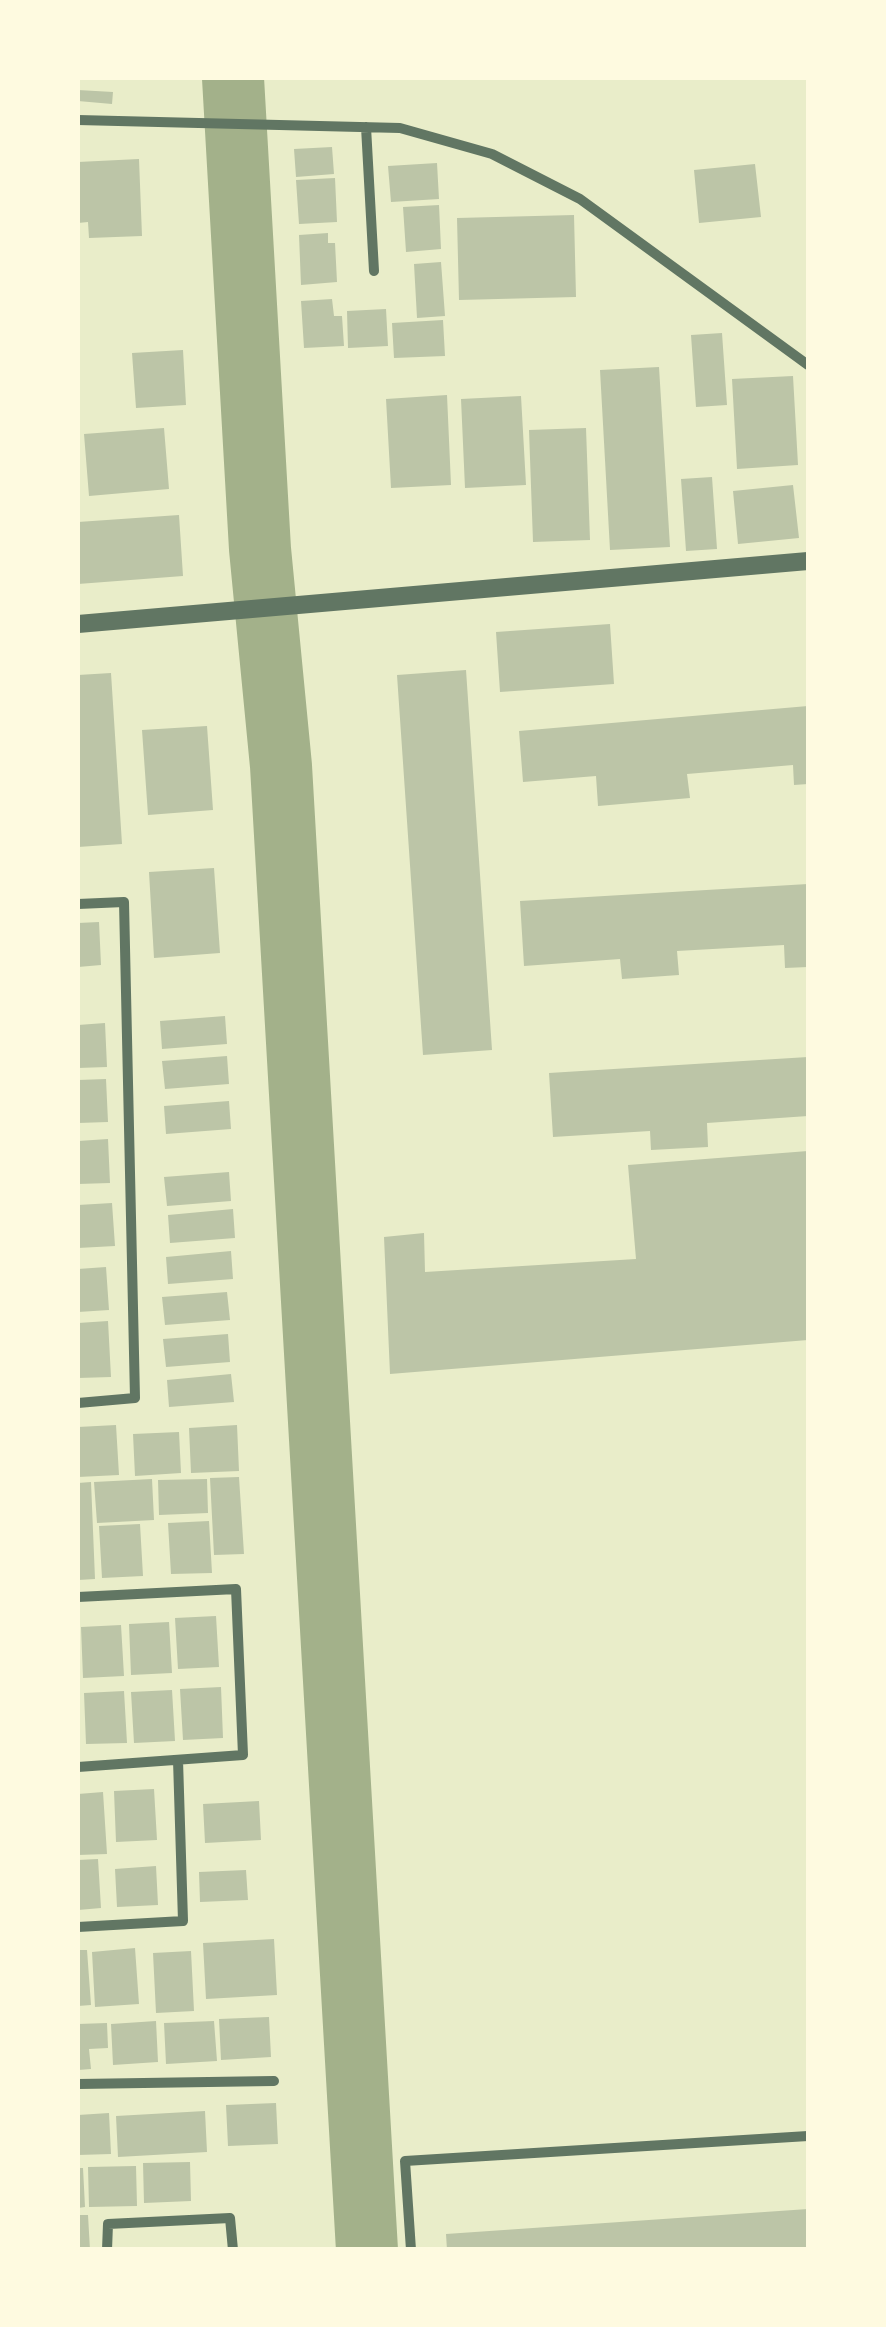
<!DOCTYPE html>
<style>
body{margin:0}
#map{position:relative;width:886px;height:2327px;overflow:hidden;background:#e9edc9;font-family:Manrope,sans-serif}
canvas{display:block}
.frame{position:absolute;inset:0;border:80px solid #fefae0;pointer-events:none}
</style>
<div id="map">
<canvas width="886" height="2327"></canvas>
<div class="frame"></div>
</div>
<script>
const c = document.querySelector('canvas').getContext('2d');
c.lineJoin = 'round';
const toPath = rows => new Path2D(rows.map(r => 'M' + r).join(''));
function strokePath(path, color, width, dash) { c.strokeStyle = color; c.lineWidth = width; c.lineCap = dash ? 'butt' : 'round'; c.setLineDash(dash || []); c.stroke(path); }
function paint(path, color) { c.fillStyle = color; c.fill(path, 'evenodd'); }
strokePath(toPath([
 [233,78,260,549,281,766,367,2250]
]), '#a3b18a', 62);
paint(toPath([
 [78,90,113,92,112,104,78,101],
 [332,147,334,174,296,177,294,149],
 [139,159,142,236,89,238,88,222,78,223,78,162],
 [437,163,439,199,391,202,388,166],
 [755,164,761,217,699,223,694,170],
 [335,178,337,222,299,224,296,180],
 [439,205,441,249,406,252,403,207],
 [574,215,576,297,459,300,457,218],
 [328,233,328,243,335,243,337,282,301,285,299,235],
 [441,262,445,316,417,318,414,264],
 [332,299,334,316,342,316,344,346,304,348,301,301],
 [386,309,388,346,348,348,347,311],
 [443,320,445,356,394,358,392,323],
 [722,333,727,405,696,407,691,335],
 [183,350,186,405,136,408,132,353],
 [659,367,670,547,610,550,600,370],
 [793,376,798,465,737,469,732,379],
 [447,395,451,485,391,488,386,399],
 [521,396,526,485,465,488,461,399],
 [164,428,169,489,89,496,84,434],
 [586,428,590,540,533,542,529,430],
 [712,477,717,549,686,551,681,479],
 [793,485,799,538,738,544,733,491],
 [179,515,183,576,78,584,78,522],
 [610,624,614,684,500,692,496,632],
 [466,670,492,1050,423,1055,397,675],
 [111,673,122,844,78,847,78,675],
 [808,706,808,784,794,785,793,765,687,774,690,798,598,806,596,776,523,782,519,731],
 [207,726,213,810,148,815,142,730],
 [214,868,220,953,154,958,149,872],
 [808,884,808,967,785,968,784,945,677,951,679,975,622,979,620,959,524,966,520,901],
 [99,922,101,965,78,967,78,923],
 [225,1016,227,1044,162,1049,160,1021],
 [105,1023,107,1067,78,1068,78,1025],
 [227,1056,229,1084,165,1089,162,1061],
 [808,1057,808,1116,707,1123,708,1147,651,1150,650,1131,553,1137,549,1073],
 [106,1079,108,1122,78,1123,78,1080],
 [229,1101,231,1129,166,1134,164,1106],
 [108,1139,110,1183,78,1184,78,1141],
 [808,1151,808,1340,390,1374,384,1237,424,1233,425,1272,636,1259,628,1165],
 [229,1172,231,1201,167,1206,164,1177],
 [112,1203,115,1246,78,1248,78,1205],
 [233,1209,235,1238,170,1243,168,1215],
 [231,1251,233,1279,168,1284,166,1257],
 [106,1267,109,1310,78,1312,78,1269],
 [227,1292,230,1320,165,1325,162,1297],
 [108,1321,111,1377,78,1378,78,1323],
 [228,1334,230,1362,166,1367,163,1339],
 [231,1374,234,1402,169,1407,167,1380],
 [116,1425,119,1475,78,1477,78,1427],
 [237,1425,239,1471,191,1473,189,1428],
 [179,1432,181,1473,135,1476,133,1434],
 [239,1477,244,1554,214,1555,210,1478],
 [152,1479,154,1520,97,1523,94,1482],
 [207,1479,208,1513,159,1515,158,1480],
 [91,1482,95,1579,78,1580,78,1483],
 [209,1521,212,1573,171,1574,168,1523],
 [140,1524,143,1576,102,1578,99,1526],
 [216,1616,219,1667,178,1669,175,1618],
 [169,1622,172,1673,131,1675,129,1624],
 [121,1625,124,1676,83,1678,81,1627],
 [221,1687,223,1738,183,1740,180,1689],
 [172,1690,175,1741,134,1743,131,1692],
 [124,1691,127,1743,86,1744,84,1693],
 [154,1789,157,1840,116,1842,114,1791],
 [103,1792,107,1854,78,1855,78,1794],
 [259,1801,261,1840,205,1843,203,1804],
 [98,1859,101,1908,78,1910,78,1860],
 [156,1866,158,1905,117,1907,115,1869],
 [246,1870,248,1900,200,1902,199,1872],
 [274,1939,277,1995,206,1999,203,1943],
 [135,1948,139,2004,95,2007,92,1952],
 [78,1950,87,1950,91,2005,78,2006],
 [191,1951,194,2011,156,2013,153,1953],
 [269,2017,271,2057,221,2060,219,2019],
 [156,2021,158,2062,113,2065,111,2024],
 [214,2021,217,2061,166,2064,164,2023],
 [107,2023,108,2048,89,2049,91,2069,78,2070,78,2024],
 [276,2103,278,2144,228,2146,226,2105],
 [205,2111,207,2152,118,2157,116,2116],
 [109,2113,111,2154,78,2155,78,2115],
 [190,2162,191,2201,144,2203,143,2163],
 [136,2166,137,2206,89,2207,88,2167],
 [78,2168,83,2168,85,2207,78,2208],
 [808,2209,808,2250,447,2250,446,2234],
 [78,2215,88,2215,90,2250,78,2250]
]), '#bcc5a7');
strokePath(toPath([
 [78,120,400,128,492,154,580,199,808,365],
 [366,127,374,271],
 [78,904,124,902,135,1398,78,1403],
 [78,1597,236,1589,243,1755,78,1767],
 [78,1927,183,1921,178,1760],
 [78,2084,274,2081],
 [107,2250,108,2224,230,2218,233,2250],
 [411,2250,405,2161,808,2136]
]), '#617663', 10);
strokePath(toPath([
 [78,624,808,561]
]), '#617663', 18);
</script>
